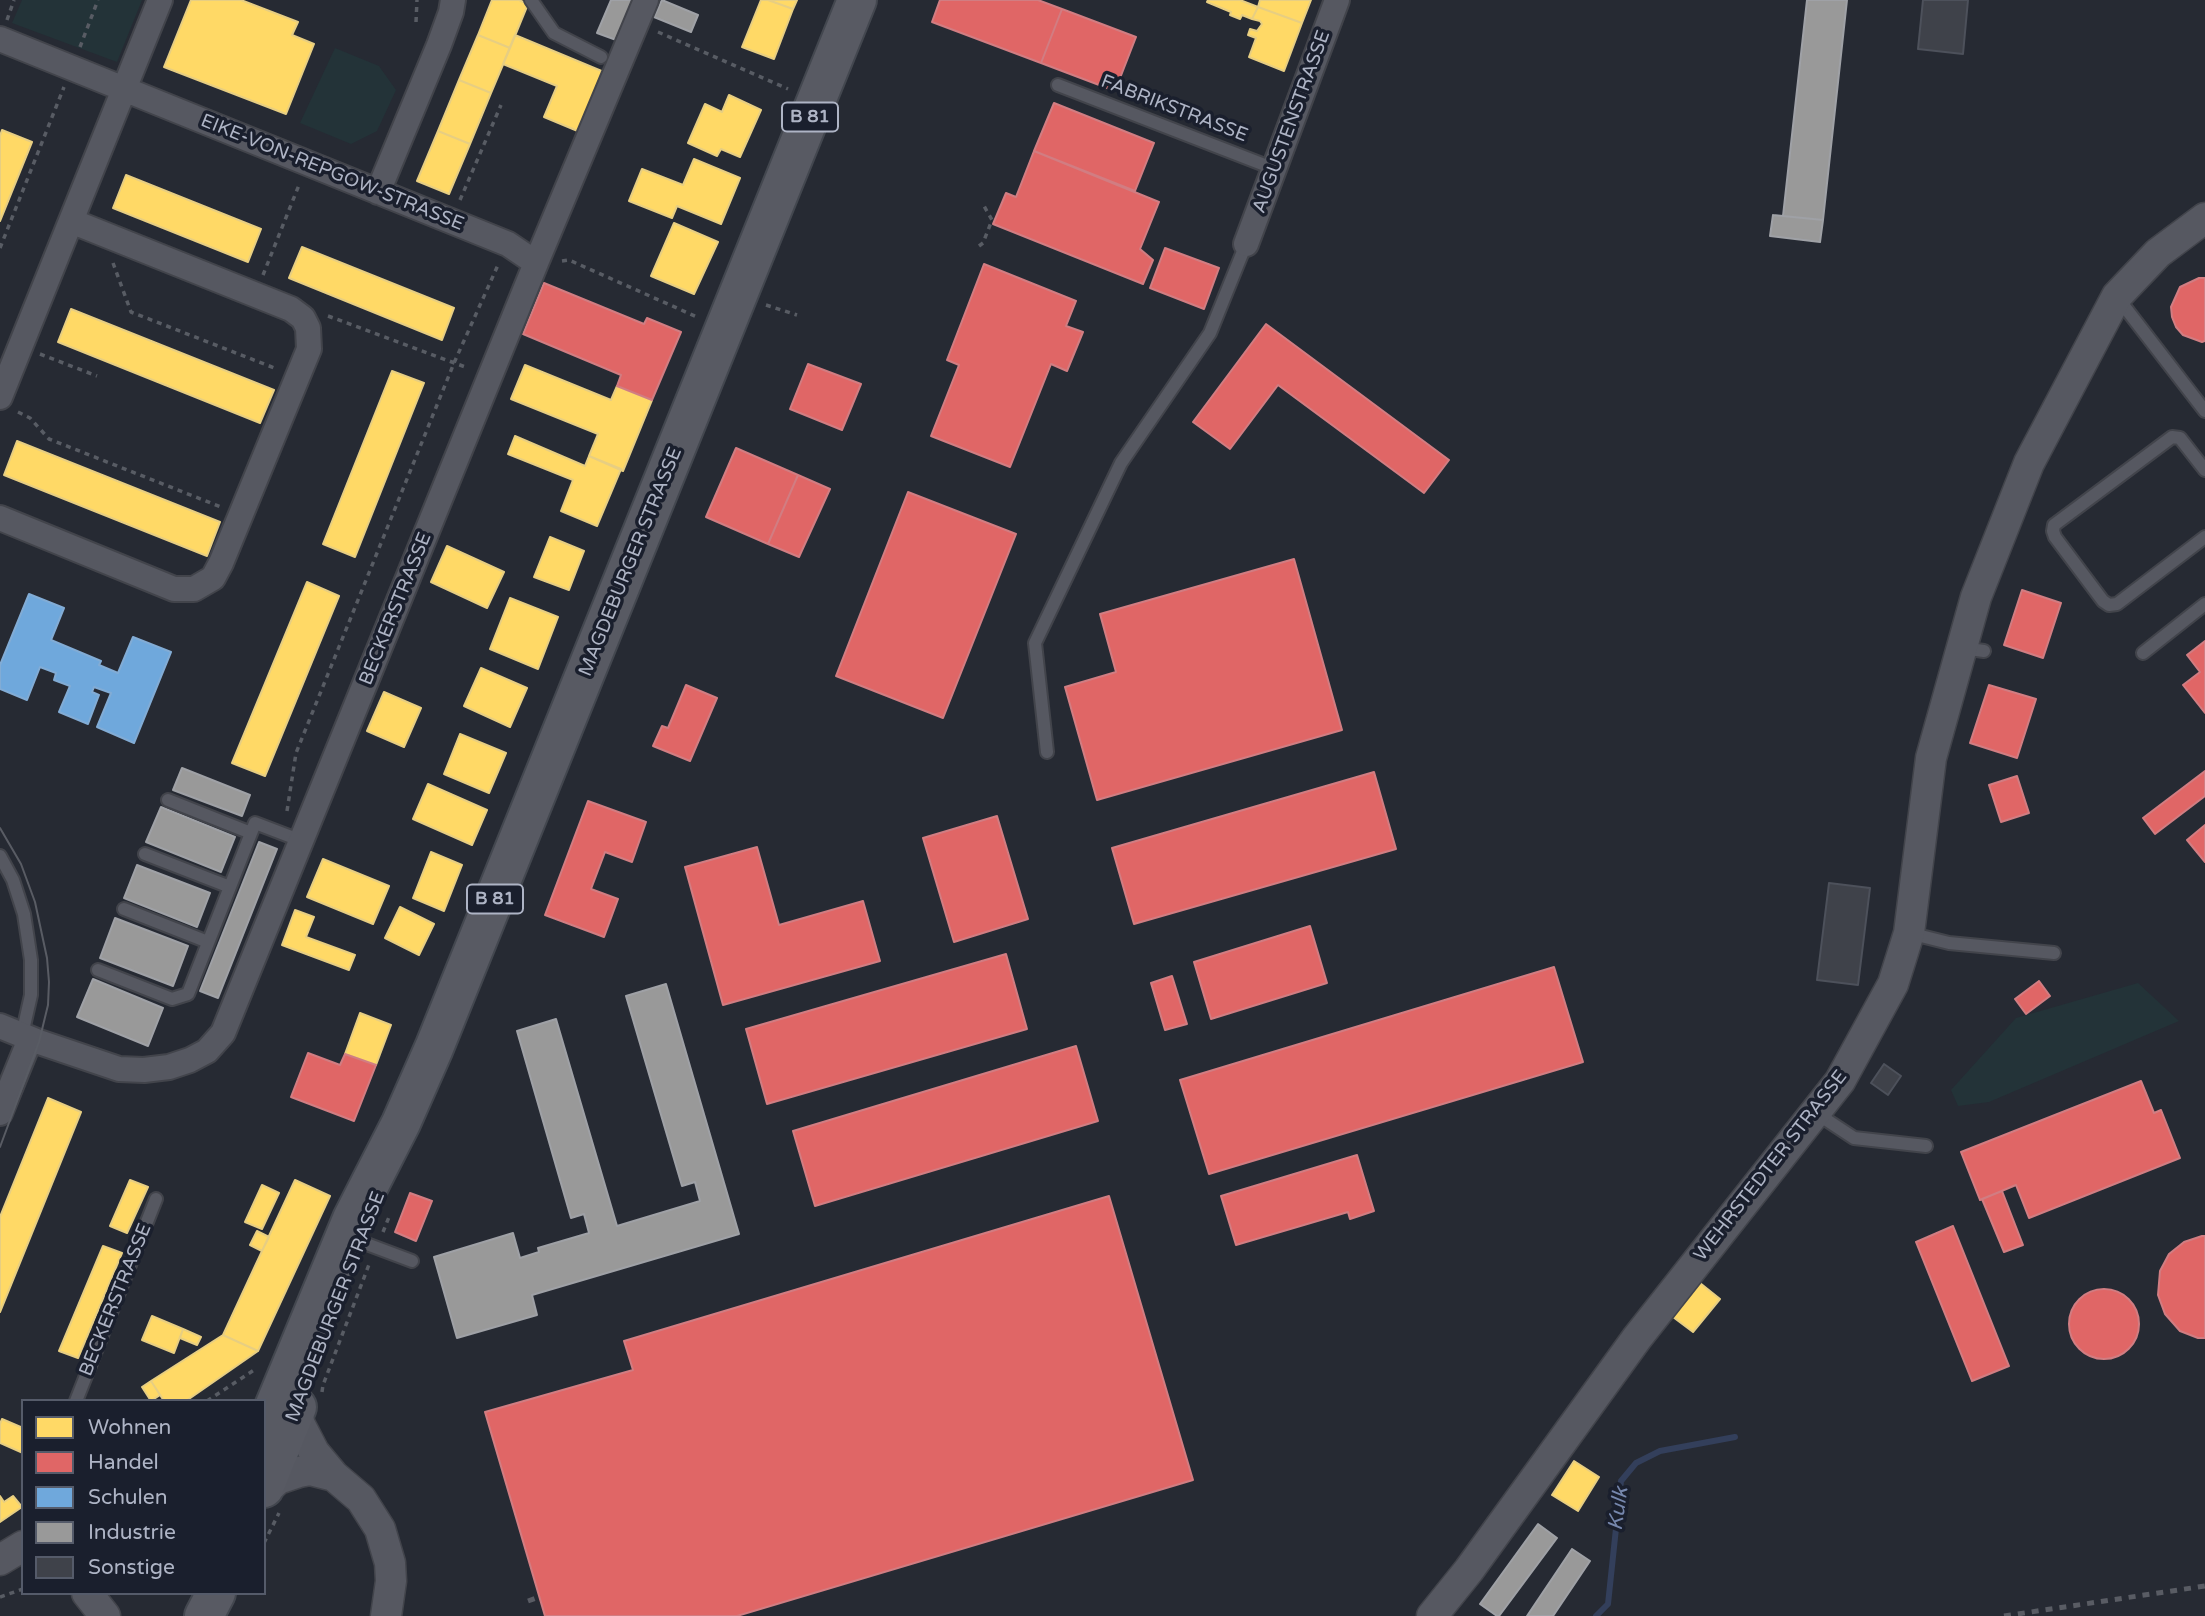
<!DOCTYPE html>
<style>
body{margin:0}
#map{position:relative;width:2205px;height:1616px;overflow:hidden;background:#262a33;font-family:"Varela Round",sans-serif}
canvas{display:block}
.legend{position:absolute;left:21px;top:1399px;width:245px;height:196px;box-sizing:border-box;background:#1a1f2d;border:2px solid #555b6a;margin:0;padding:9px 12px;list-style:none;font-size:21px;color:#aeb4c5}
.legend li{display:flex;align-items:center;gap:14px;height:35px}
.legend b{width:35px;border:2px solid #555b6a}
</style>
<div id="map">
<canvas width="2205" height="1616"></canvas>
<ul class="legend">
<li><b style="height:19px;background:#ffd966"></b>Wohnen</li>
<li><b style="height:19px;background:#e06666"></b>Handel</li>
<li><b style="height:19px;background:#6fa8dc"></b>Schulen</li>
<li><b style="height:19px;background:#999"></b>Industrie</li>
<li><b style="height:19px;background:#3f424a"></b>Sonstige</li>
</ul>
</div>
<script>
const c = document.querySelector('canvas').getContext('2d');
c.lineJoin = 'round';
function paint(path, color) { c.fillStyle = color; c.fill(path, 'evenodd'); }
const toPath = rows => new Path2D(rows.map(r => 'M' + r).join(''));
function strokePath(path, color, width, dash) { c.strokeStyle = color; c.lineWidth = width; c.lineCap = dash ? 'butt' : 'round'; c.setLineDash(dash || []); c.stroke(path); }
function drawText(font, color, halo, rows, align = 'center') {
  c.font = font + ' "Varela Round",sans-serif'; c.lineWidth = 7; c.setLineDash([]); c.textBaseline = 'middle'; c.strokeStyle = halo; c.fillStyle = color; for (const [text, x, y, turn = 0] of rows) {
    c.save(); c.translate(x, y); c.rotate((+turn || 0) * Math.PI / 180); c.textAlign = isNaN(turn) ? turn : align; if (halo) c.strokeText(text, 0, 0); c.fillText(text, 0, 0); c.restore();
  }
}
paint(toPath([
 [22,0,142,0,117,62,12,23],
 [335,48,379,66,396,90,377,131,351,144,300,123],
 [2138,983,2179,1021,1989,1102,1958,1106,1951,1090,2016,1018]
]), '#233338');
const homes = toPath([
 [191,0,241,0,298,22,292,35,314,44,286,114,164,67,191,0],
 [492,0,519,0,528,4,510,48,478,35,492,0],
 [761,0,768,0,793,9,774,59,742,47,761,0],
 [768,0,797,0,793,9,768,0],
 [1208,0,1240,0,1258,7,1252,19,1242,15,1240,19,1230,15,1231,12,1207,2,1208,0],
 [1260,0,1311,0,1302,23,1258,7,1260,0],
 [1258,7,1302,23,1284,71,1249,57,1256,38,1248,35,1250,29,1257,31,1262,24,1260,21,1252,19,1258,7],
 [478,35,510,48,491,93,459,80,478,35],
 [515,35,604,72,580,132,544,117,557,86,503,64,515,35],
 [459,80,491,93,470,144,438,131,459,80],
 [729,95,761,110,740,157,721,149,717,156,688,143,705,104,722,112,729,95],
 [2,130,32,142,0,221,0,136,2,130],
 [438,131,470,144,449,194,417,181,438,131],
 [694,159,740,178,721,224,677,206,672,218,629,201,642,169,683,185,694,159],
 [126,175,261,229,248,262,113,208,126,175],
 [674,223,718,242,694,294,651,276,674,223],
 [302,247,454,308,442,340,289,278,302,247],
 [71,309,274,390,260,423,58,342,71,309],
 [525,365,611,400,617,386,652,400,623,471,589,456,598,434,511,399,525,365],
 [392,371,424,383,355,557,323,544,392,371],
 [515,436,585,466,589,456,621,469,597,526,561,511,573,480,508,454,515,436],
 [17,441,220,522,207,556,4,475,17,441],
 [550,537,584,551,569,590,534,577,550,537],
 [447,546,504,572,487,608,431,582,447,546],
 [307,582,339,596,265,776,232,763,307,582],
 [510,598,558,617,538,669,490,649,510,598],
 [481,668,527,688,510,727,464,706,481,668],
 [384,692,421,708,404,747,367,731,384,692],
 [460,734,506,753,489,793,444,774,460,734],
 [428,784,487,810,472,845,413,819,428,784],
 [431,852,462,865,444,911,413,898,431,852],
 [323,859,389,886,373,924,307,897,323,859],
 [400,907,434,924,419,955,385,938,400,907],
 [295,910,314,917,306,937,355,955,349,970,282,945,295,910],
 [360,1013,391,1025,376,1065,345,1054,360,1013],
 [48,1098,81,1112,0,1312,0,1217,48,1098],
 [130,1180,148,1187,127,1233,110,1226,130,1180],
 [295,1180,330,1196,258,1351,223,1335,295,1180],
 [262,1185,279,1193,262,1229,245,1222,262,1185],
 [257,1231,269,1237,262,1251,250,1245,257,1231],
 [103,1246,122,1253,78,1358,59,1351,103,1246],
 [1700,1283,1720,1299,1693,1332,1673,1317,1700,1283],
 [152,1316,183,1329,174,1353,142,1340,152,1316],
 [183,1329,201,1337,197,1345,180,1338,183,1329],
 [223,1335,258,1351,186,1401,164,1401,151,1381,223,1335],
 [151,1381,160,1395,151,1401,142,1387,151,1381],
 [2,1419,23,1428,23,1453,0,1443,0,1424,2,1419],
 [1574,1461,1599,1477,1578,1511,1552,1495,1574,1461],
 [0,1496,4,1502,13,1496,22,1507,0,1522,0,1496]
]);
paint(homes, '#ffd966');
strokePath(homes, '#e7ce82', 2);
const shops = toPath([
 [940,0,1038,0,1062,9,1041,63,932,22,940,0],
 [1062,9,1136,37,1115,91,1041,63,1062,9],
 [1054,103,1154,143,1135,191,1034,151,1054,103],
 [1034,151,1159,202,1140,249,1153,260,1143,284,993,224,1006,193,1016,197,1034,151],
 [1165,248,1219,268,1204,309,1150,288,1165,248],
 [984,264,1076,301,1066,326,1083,332,1067,371,1051,364,1010,467,931,436,959,365,947,360,984,264],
 [2199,278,2205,278,2205,341,2202,342,2183,335,2176,327,2172,317,2171,307,2180,287,2199,278],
 [544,283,644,324,647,318,681,332,652,400,617,386,621,375,523,334,544,283],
 [1266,324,1449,460,1424,493,1278,385,1230,449,1193,422,1266,324],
 [808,364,861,384,842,430,790,409,808,364],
 [736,448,798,475,768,544,706,517,736,448],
 [798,475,830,489,799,557,768,544,798,475],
 [908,492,1016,534,943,718,836,676,908,492],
 [1294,559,1342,730,1097,800,1065,687,1116,672,1100,614,1294,559],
 [2022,590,2061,603,2043,658,2004,645,2022,590],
 [2205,641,2205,713,2183,685,2200,672,2187,655,2205,641],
 [686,685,717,698,690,761,653,746,662,726,668,728,686,685],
 [1989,685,2036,699,2017,758,1970,743,1989,685],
 [2205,771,2205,796,2155,834,2143,818,2205,771],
 [1374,772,1396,849,1134,924,1112,848,1374,772],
 [2017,776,2029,813,2001,822,1989,785,2017,776],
 [588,801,646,822,632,862,605,852,591,889,618,899,604,937,545,915,588,801],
 [997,816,1028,919,954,942,923,838,997,816],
 [2205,825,2205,862,2187,840,2205,825],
 [757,847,779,925,863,901,880,961,723,1005,685,867,757,847],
 [1310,926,1327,983,1211,1019,1194,962,1310,926],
 [1006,954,1027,1029,767,1104,746,1029,1006,954],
 [1554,967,1583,1062,1209,1174,1180,1080,1554,967],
 [1172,976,1187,1024,1165,1030,1151,983,1172,976],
 [2039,981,2050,996,2026,1014,2015,999,2039,981],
 [1076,1046,1098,1121,815,1206,793,1131,1076,1046],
 [308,1053,340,1065,345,1054,376,1065,354,1121,291,1097,308,1053],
 [2141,1081,2154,1113,2161,1110,2180,1158,2029,1218,2016,1185,1980,1200,1961,1152,2141,1081],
 [1357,1155,1374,1211,1350,1219,1348,1212,1236,1245,1221,1196,1357,1155],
 [2002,1191,2023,1245,2004,1252,1982,1199,2002,1191],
 [410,1193,432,1201,416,1241,395,1232,410,1193],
 [1109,1196,1193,1480,737,1616,545,1616,485,1412,633,1370,624,1341,1109,1196],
 [1953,1226,2009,1366,1972,1381,1916,1242,1953,1226],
 [2202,1236,2205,1236,2205,1338,2198,1338,2180,1331,2165,1314,2158,1295,2160,1271,2169,1254,2184,1242,2202,1236],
 '2069 1324a35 35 0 1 1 70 0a35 35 0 1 1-70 0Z'
]);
paint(shops, '#e06666');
strokePath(shops, '#d17d82', 2);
const schools = toPath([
 [29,594,64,608,51,640,101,661,99,665,118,673,133,637,171,652,134,743,97,727,111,693,94,687,92,692,99,695,88,724,59,712,70,686,54,680,56,673,40,667,27,700,0,689,0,665,29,594]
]);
paint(schools, '#6fa8dc');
strokePath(schools, '#82acd5', 2);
const industry = toPath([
 [611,0,635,0,619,41,597,33,611,0],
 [662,0,698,15,691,32,654,17,662,0],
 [1807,0,1847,0,1823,220,1783,216,1807,0],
 [1773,215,1823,220,1820,242,1770,236,1773,215],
 [182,768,250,795,242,816,173,790,182,768],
 [161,807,235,837,221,872,146,842,161,807],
 [259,842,277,849,218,998,200,991,259,842],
 [137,865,210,893,197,927,124,898,137,865],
 [115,918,188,946,173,986,100,958,115,918],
 [93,979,163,1008,148,1046,77,1017,93,979],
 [666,984,739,1234,532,1295,537,1315,457,1338,434,1257,513,1233,520,1258,539,1252,538,1248,589,1233,584,1214,571,1218,517,1031,556,1019,617,1226,700,1201,695,1182,682,1186,626,996,666,984],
 [1538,1524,1557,1538,1499,1616,1497,1616,1480,1604,1538,1524],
 [1572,1549,1590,1561,1553,1616,1527,1616,1572,1549]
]);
paint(industry, '#999');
strokePath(industry, '#9fa1a6', 2);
strokePath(toPath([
 [1596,1616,1608,1604,1621,1481,1636,1463,1660,1451,1735,1437]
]), '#333f5b', 6);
const building = toPath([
 [1923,0,1968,0,1963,54,1918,49,1923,0],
 [1829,883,1870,888,1858,985,1817,980,1829,883],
 [1884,1064,1901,1076,1888,1095,1871,1083,1884,1064]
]);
paint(building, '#3f424a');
strokePath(building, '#4d515b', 2);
const service = toPath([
 [531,0,554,33,601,57],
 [1058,85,1275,169],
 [2117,297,2205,411],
 [2205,470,2180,438,2172,437,2054,525,2053,531,2055,537,2103,601,2109,605,2117,604,2205,537],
 [1961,648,1984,651],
 [2143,653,2205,604],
 [1047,752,1035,643,1121,463,1210,333,1246,244],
 [168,800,251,833],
 [145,854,230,887],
 [0,856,13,880,24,914,31,960,31,995,22,1035],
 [124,909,208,942],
 [1909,933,1949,943,2054,953],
 [98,970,172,999,188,994,255,823,302,841],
 [1816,1113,1854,1138,1926,1146],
 [364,1243,412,1261],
 [76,1401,156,1199]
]);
const minor = toPath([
 [0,39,508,244,536,263],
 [378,192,439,45,451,12,453,0],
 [1246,244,1337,0],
 [0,397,160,0],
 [0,518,174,589,194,589,213,578,221,563,309,349,308,328,303,318,291,309,71,221],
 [0,1026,39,1042,119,1069,144,1070,169,1067,190,1060,207,1051,223,1033,536,263,646,0],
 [0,1113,30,1039]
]);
const tertiary = toPath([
 [296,1410,300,1425,314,1452,334,1476,361,1499,380,1529,390,1563,391,1581,386,1616],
 [264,1492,278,1479,299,1472,310,1470,334,1476],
 [0,1560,23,1546],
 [87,1593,105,1616],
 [1432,1616,1469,1570,1637,1338,1840,1081,1893,984,1909,933,1931,758,1976,597,2029,463,2117,296,2158,253,2205,218]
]);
const primary = toPath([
 [264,1431,352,1219,401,1123,434,1048,857,0],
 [264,1488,297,1407],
 [204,1616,216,1593]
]);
strokePath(service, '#42444b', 16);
strokePath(minor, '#42444b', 28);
strokePath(tertiary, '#42444b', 33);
strokePath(primary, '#43474f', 42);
strokePath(toPath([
 [7,20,14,0],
 [416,22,417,0],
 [658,32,788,89],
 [80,47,98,0],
 [460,200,501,105],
 [979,246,983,243,992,220,984,206],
 [0,248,64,87],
 [562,261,569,260,697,317],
 [113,263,131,312,277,369],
 [263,275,299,185],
 [766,305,797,315],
 [328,316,468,368],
 [40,354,97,376],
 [18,412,30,418,49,439,221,507],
 [287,811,296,753,454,363,498,265],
 [383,1232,389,1217],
 [322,1392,323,1385,370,1262],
 [207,1401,257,1368],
 [264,1543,279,1513],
 [0,1597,23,1589]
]), '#585c64', 3.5, [5, 5]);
strokePath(service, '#565861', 12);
strokePath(minor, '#565861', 24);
strokePath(tertiary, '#565861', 30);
strokePath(primary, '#585a63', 38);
strokePath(toPath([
 [0,828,21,864,35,902,47,958,49,982,48,1005,39,1042,0,1147]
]), '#595c64', 2);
strokePath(toPath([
 [528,1601,539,1597],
 [2004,1616,2205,1586]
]), '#595c64', 5, [7, 7]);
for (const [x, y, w] of [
 [810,117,56],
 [495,899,56]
]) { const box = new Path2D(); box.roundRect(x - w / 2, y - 14.5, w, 29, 5); c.fillStyle = '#1a1f2d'; c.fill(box); strokePath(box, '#aeb4c5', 2); }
drawText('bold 18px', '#aeb4c5', null, [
 ["B 81",810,117],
 ["B 81",495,899]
]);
drawText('19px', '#aeb4c5', '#1a1f2d', [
 ["FABRIKSTRASSE",1174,109,21],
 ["AUGUSTENSTRASSE",1292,122,-70],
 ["EIKE-VON-REPGOW-STRASSE",332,173,22],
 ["MAGDEBURGER STRASSE",631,562,-68],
 ["BECKERSTRASSE",396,609,-68],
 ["WEHRSTEDTER STRASSE",1771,1166,-52],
 ["BECKERSTRASSE",116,1300,-68],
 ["MAGDEBURGER STRASSE",336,1307,-69]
]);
drawText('italic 21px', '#7687ad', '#1a1f2d', [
 ["Kulk",1619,1509,-82]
]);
</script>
